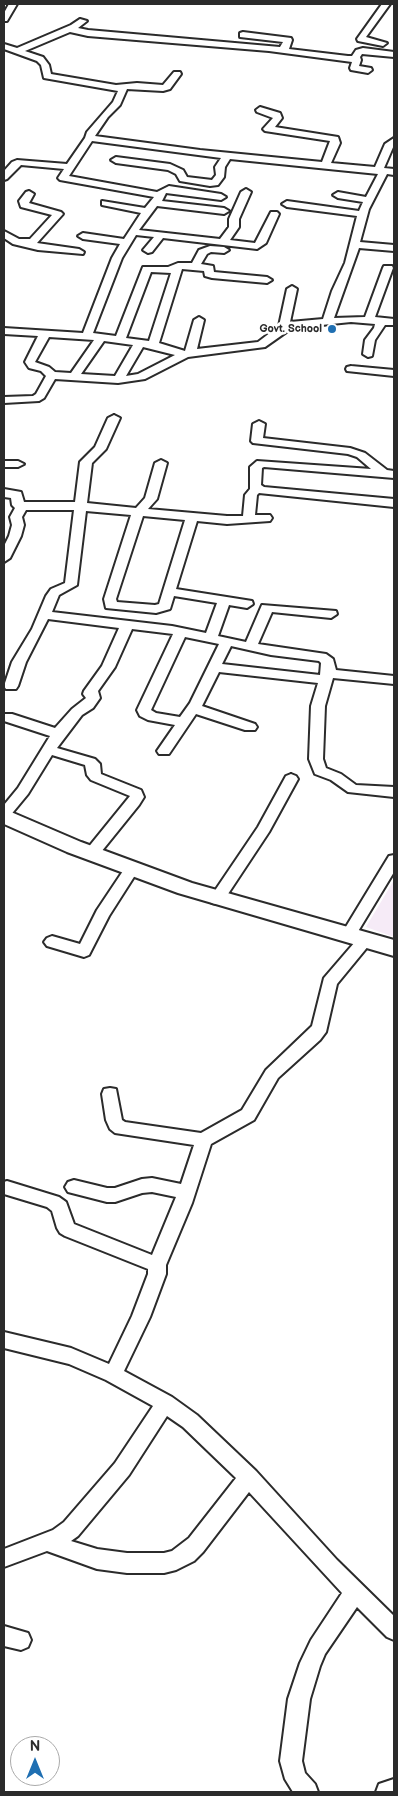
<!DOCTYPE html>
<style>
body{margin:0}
#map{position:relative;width:398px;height:1796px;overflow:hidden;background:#fff;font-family:"Balsamiq Sans",sans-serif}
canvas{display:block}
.frame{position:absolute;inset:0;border:5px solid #2b2b2b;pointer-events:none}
.north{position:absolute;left:10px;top:1736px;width:50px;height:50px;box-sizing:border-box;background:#fff;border:1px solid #aaa;border-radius:50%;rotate:0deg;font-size:14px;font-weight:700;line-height:20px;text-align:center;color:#2b2b2b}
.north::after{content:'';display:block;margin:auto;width:18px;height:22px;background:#1f6fb2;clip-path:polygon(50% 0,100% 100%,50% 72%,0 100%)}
</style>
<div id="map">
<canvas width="398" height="1796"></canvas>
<div class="frame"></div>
<div class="north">N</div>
</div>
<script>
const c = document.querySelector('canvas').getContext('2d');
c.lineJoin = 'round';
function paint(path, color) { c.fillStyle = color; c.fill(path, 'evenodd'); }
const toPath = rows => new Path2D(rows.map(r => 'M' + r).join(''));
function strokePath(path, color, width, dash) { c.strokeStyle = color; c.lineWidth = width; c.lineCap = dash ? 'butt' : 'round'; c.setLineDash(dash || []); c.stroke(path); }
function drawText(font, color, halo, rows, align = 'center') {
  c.font = font + ' "Balsamiq Sans",sans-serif'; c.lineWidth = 5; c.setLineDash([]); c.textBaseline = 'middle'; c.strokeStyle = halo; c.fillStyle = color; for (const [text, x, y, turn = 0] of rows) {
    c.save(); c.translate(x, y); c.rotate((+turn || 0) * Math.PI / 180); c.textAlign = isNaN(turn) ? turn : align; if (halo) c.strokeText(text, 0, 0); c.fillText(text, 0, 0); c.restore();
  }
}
paint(toPath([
 [394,880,394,937,366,927]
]), '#f6ebf7');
const minor = toPath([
 [9,4,17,4,7,21,4,21,4,13,9,4],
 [382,4,390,4,366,37,387,43,383,46,358,41,357,39,382,4],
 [80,19,87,21,78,28,88,30,280,47,283,42,240,37,240,33,243,32,291,38,292,40,289,49,348,56,352,56,356,50,363,48,394,52,394,57,362,54,360,57,361,60,359,66,371,68,372,70,368,73,351,70,350,68,352,62,269,51,88,36,70,32,25,51,43,57,49,65,51,74,116,85,137,83,163,85,174,72,180,72,181,74,170,89,163,91,127,89,120,105,108,117,95,136,200,150,322,162,330,141,265,131,263,129,273,118,257,112,256,110,260,107,280,113,282,118,275,127,338,137,340,143,331,163,375,167,385,144,394,138,394,145,384,168,394,169,394,175,387,174,369,209,360,242,394,245,394,251,359,248,334,318,365,317,383,268,384,266,392,266,393,268,375,317,394,319,394,325,385,325,375,340,372,356,368,357,363,354,365,340,374,328,375,324,351,322,292,328,265,347,188,357,145,379,118,383,55,379,44,398,39,401,4,403,4,397,33,396,36,394,46,376,41,371,29,368,25,362,38,336,4,334,4,328,83,333,112,258,120,244,83,239,78,236,83,233,124,239,141,213,102,205,102,201,145,208,154,197,60,180,58,178,64,169,21,165,7,179,4,180,4,171,12,162,17,160,67,164,85,138,87,132,113,102,118,91,44,78,41,65,37,61,4,49,4,44,17,48,71,25,80,19],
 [92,141,221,158,215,167,216,175,212,180,187,177,183,170,170,164,116,157,111,160,116,163,168,170,176,174,180,181,210,186,218,185,224,177,225,167,230,159,378,174,366,197,338,192,333,195,338,198,363,202,359,211,287,201,282,204,287,207,357,216,345,263,332,291,323,319,290,322,297,289,292,286,287,289,279,326,258,342,197,349,204,320,199,317,194,320,185,351,159,343,182,269,204,271,205,276,212,278,267,283,272,280,267,277,214,272,213,266,201,264,207,254,211,252,224,253,229,250,224,247,210,246,199,250,192,263,178,263,168,267,143,267,116,336,93,333,122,258,136,235,154,237,143,250,148,253,152,252,163,238,257,249,266,243,279,214,277,212,271,212,255,243,230,240,239,227,239,219,251,192,246,189,241,192,229,219,229,227,220,239,139,230,157,206,224,214,229,211,224,208,162,201,166,193,221,200,226,197,221,194,169,186,157,192,69,176,92,141],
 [151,272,171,273,149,341,126,338,151,272],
 [49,337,94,340,71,373,55,372,49,367,35,362,49,337],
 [104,341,133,345,115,376,81,374,104,341],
 [143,347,175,355,138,374,126,376,143,347],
 [29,191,34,194,29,203,61,212,63,214,37,243,79,249,84,252,83,254,38,250,13,244,4,238,4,231,19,239,30,239,52,215,21,207,19,201,26,192,29,191],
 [351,366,394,370,394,376,347,371,346,369,347,367,351,366],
 [114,415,120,418,106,449,92,463,87,503,136,508,145,498,155,463,161,460,167,463,157,499,148,509,227,516,243,516,245,495,250,489,250,467,257,461,371,469,357,457,348,454,253,443,251,441,253,424,259,421,265,424,263,438,350,448,365,453,387,470,394,471,394,478,264,467,262,468,261,485,264,487,394,499,394,507,259,493,257,495,255,515,270,515,272,518,270,521,227,524,197,521,176,589,252,601,253,604,247,608,229,605,218,636,246,642,262,605,336,611,337,614,331,618,272,612,258,644,326,654,333,659,336,670,394,676,394,684,333,678,325,706,323,759,326,768,341,774,356,785,394,787,394,797,348,792,331,780,315,774,309,759,311,706,318,683,219,672,202,706,255,724,257,727,255,730,245,730,196,714,169,754,159,754,157,751,175,725,148,720,140,716,137,710,173,634,132,629,115,667,98,691,100,698,93,708,82,715,57,748,95,759,100,764,101,774,141,790,144,797,139,805,97,857,87,857,85,853,87,849,130,796,91,780,87,775,85,765,52,755,28,794,9,817,4,819,4,805,18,788,50,736,4,721,4,714,12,714,55,728,72,709,86,698,83,694,84,691,102,666,119,628,48,619,26,662,18,686,16,689,6,689,4,686,12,662,32,629,46,596,51,589,65,583,74,510,26,510,22,517,24,525,21,536,10,558,4,562,4,546,9,536,12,525,10,517,15,508,12,505,11,498,4,497,4,489,21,492,24,502,75,502,80,462,95,447,108,418,114,415],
 [86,511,131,515,104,599,106,608,156,613,170,609,174,596,217,603,206,633,172,626,52,612,59,595,77,585,86,511],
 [143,516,185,520,159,604,155,605,117,602,116,599,143,516],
 [185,637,219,644,190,703,180,717,156,713,151,710,185,637],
 [231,646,271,655,319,661,321,663,320,675,222,664,231,646],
 [4,461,18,461,24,464,18,467,4,467,4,461],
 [291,774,296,776,298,779,269,832,222,903,217,904,212,903,209,899,212,895,258,827,286,776,291,774],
 [394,855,394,872,354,938,349,940,344,938,341,934,344,930,389,856,394,855],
 [132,864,137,865,139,869,109,916,89,955,84,957,47,946,44,942,47,938,52,936,80,944,97,910,127,865,132,864],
 [366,933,371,935,374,939,337,984,326,1032,320,1040,278,1078,254,1120,211,1144,192,1203,166,1265,166,1274,150,1317,124,1371,172,1397,197,1415,256,1471,337,1560,394,1616,394,1640,387,1637,357,1607,325,1654,320,1666,310,1699,302,1761,305,1773,315,1784,318,1792,293,1792,285,1779,280,1761,288,1699,300,1663,311,1640,342,1593,249,1492,203,1552,194,1561,176,1570,164,1573,127,1573,97,1569,47,1551,4,1567,4,1549,53,1530,64,1522,115,1463,153,1406,106,1380,69,1364,4,1348,4,1332,71,1348,109,1364,132,1316,148,1274,148,1269,65,1236,60,1233,57,1228,52,1211,47,1207,4,1194,4,1182,7,1181,59,1197,66,1202,74,1224,152,1255,176,1197,152,1192,142,1193,115,1202,107,1202,68,1192,65,1187,68,1182,74,1180,107,1188,115,1188,142,1179,152,1178,181,1184,194,1145,115,1133,110,1129,106,1120,102,1094,104,1089,110,1088,116,1089,122,1120,125,1122,201,1133,242,1110,266,1070,312,1026,324,978,361,935,366,933],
 [167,1416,183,1427,236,1478,189,1538,172,1551,164,1553,127,1553,97,1549,71,1541,78,1536,129,1475,167,1416],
 [4,1626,28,1633,31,1640,28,1647,21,1650,4,1646,4,1626],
 [394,1779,394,1792,376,1792,379,1784,394,1779]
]);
const secondary = toPath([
 [4,809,81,842,192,883,394,940,394,956,178,893,67,852,4,824,4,809]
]);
strokePath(minor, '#2b2b2b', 4);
strokePath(secondary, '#2b2b2b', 4);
paint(minor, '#fff');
paint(secondary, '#fff');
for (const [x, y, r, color] of [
 [332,329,5,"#1f6fb2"]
]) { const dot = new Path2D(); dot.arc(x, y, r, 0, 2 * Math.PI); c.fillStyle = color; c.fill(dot); strokePath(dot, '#fff', 2); }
drawText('bold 11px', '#2b2b2b', '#fff', [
 ["Govt. School",322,329]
], 'right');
</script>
